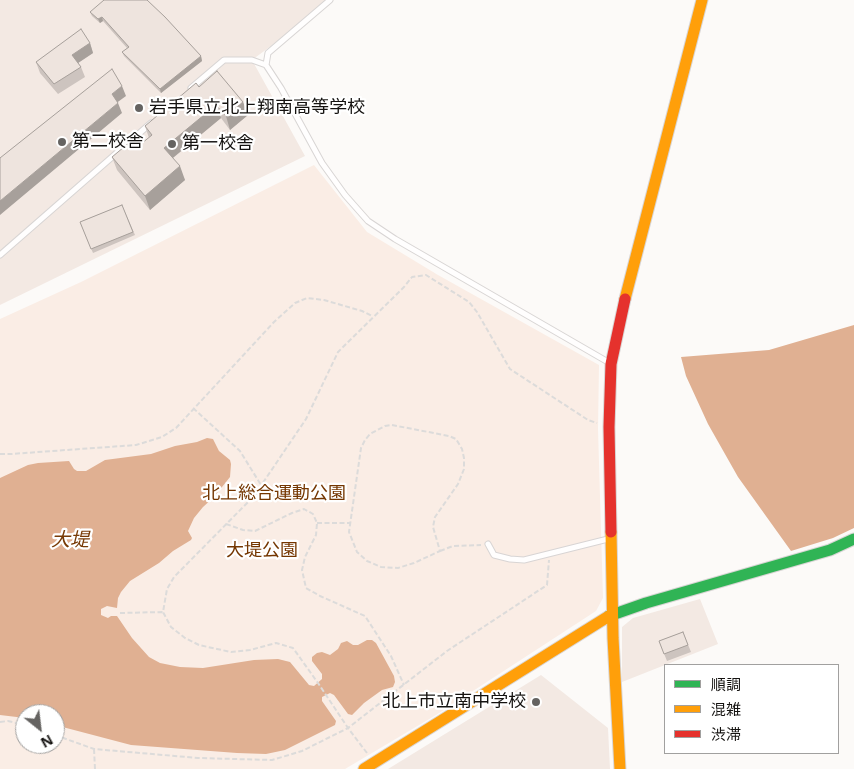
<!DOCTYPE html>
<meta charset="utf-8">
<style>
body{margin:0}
#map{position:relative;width:854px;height:769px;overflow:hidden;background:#fcfaf8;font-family:"Open Sans","Noto Sans JP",sans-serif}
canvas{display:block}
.legend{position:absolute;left:664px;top:664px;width:175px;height:90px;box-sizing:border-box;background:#fff;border:1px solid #a1a09f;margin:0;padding:6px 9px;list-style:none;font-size:15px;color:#141210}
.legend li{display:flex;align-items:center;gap:10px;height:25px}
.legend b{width:25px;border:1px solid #a1a09f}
.north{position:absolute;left:15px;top:704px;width:50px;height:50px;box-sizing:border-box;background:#fff;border:1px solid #a1a09f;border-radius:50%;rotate:151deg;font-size:14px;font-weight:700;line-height:20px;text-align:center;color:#141210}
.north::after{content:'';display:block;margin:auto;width:18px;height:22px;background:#656361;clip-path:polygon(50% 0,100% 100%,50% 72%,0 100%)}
</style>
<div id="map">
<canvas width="854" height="769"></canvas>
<ul class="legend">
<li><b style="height:6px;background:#30b455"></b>順調</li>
<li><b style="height:6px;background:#ff9f0a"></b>混雑</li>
<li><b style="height:6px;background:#e5322d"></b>渋滞</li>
</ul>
<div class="north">N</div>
</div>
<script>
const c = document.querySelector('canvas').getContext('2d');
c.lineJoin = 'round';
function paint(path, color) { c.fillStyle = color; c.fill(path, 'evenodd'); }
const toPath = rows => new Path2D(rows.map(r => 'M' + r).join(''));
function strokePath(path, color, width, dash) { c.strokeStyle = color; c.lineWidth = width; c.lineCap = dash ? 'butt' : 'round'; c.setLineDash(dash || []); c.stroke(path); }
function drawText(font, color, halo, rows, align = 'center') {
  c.font = font + ' "Open Sans","Noto Sans JP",sans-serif'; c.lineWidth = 4.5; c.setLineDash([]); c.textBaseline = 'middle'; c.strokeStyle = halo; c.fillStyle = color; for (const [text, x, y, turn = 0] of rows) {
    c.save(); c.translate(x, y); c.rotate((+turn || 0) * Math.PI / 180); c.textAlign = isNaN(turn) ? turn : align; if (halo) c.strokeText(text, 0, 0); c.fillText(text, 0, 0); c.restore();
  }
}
paint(toPath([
 [0,0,333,0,252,60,305,156,0,305],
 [700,599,718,644,622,682,622,627,633,618],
 [541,675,608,728,610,769,388,769]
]), '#f3e9e3');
paint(toPath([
 [314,165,367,232,438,275,599,365,598,429,603,598,596,611,436,715,345,769,0,769,0,319,81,282],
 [25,714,55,714,55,744,25,744]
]), '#faede5');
paint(toPath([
 [854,325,854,528,833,538,791,551,738,477,708,424,686,376,681,357,769,350],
 [207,438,213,439,219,451,230,460,231,464,230,477,214,497,203,507,194,518,188,531,192,538,191,540,173,551,159,563,130,581,121,592,118,598,117,608,107,606,101,609,101,615,108,618,111,616,117,616,132,638,149,657,160,663,180,667,203,668,254,660,278,659,290,662,309,685,314,686,322,679,322,674,312,661,312,657,317,653,322,652,330,655,338,649,341,643,347,641,353,645,358,645,367,640,372,640,376,643,394,676,395,682,393,687,382,690,364,703,352,715,348,714,334,695,330,693,322,697,322,701,336,721,335,725,285,750,266,754,237,753,131,745,55,725,55,714,25,714,25,718,0,715,0,478,28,465,38,463,69,461,74,469,77,471,86,471,105,460,151,454,175,446,197,442]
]), '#e0b092');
const lane = toPath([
 [266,65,268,53,330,0],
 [191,88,224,60,252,60,266,65,281,88,322,163,345,195,368,221,395,239,608,362],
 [0,255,151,123],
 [488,544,494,555,510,559,524,560,608,539]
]);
const fast = toPath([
 [609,616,646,603,830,550,854,539]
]);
const slow = toPath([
 [625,299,702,0],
 [611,532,613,638,620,769],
 [364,769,609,616]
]);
const jam = toPath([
 [611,532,609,427,611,364,625,299]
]);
strokePath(lane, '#d8d5d4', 7);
strokePath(fast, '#d8d5d4', 13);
strokePath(slow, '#d8d5d4', 13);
strokePath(jam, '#d8d5d4', 13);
strokePath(toPath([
 [193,408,240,451,261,485],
 [392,425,449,436,456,439,462,449,464,458,464,469,458,484,435,517,433,527,440,551,414,563,398,568,381,567,367,561,357,552,349,532,361,448,365,440,370,434,385,426,392,425],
 [0,454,11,454,136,445,162,437,176,428,274,322,295,303,307,298,324,300,362,311,372,316],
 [317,523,350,523],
 [226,524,243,530,255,531,292,513,304,509,313,514,317,523,316,535,305,557,302,570,306,588,320,596,365,616,391,656,404,685],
 [440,551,453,546,481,545],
 [120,613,163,612],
 [0,722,8,721,25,725],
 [55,735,94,749,198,758,272,760,302,751,348,728,447,651,547,585,549,560],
 [94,749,95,769],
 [367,753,348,728,318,683,293,648,276,643,250,650,231,652,217,649,199,645,185,638,171,627,163,612,167,589,174,577,254,496,306,419,338,352,404,287,412,277,426,275,469,302,477,312,510,369,588,420,597,423]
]), '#dcdbda', 2, [5, 2.5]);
strokePath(lane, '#fffefe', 5);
strokePath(fast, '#30b455', 11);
strokePath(slow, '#ff9f0a', 11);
strokePath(jam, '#e5322d', 11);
paint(toPath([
 [90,12,201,56,202,61,161,93,124,56,122,52,127,48,103,21,100,23,92,16],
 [90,43,93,53,78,63,81,67,85,77,58,94,40,73,36,62],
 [199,87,243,102,248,115,230,130,221,118,173,158,185,180,150,210,117,170,112,157,136,148,149,138,145,126],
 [122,205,135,235,93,253,80,222],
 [683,632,691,652,667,661,659,641]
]), '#cdc4bf');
paint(toPath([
 [102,17,103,21,100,23,98,19],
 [90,43,93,53,75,65,72,55],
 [201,56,202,61,161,93,160,89],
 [122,86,126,96,115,104,112,94],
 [243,102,248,115,230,130,226,116],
 [118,103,122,113,0,215,0,201],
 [216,105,221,118,169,161,164,148],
 [180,166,185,180,150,210,145,196]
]), '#a7a09b');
const building = toPath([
 [104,0,147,0,165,17,201,56,160,89,122,52,129,47,102,17,98,19,90,12,104,0],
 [81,29,90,43,72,55,81,67,54,84,36,62,81,29],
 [112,69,122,86,112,94,118,103,0,201,0,158,112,69],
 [217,71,243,102,226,116,216,105,164,148,180,166,145,196,112,157,130,142,136,148,152,135,145,126,196,83,199,87,217,71],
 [122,205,133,232,91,249,80,222,122,205],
 [683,632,688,645,664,654,659,641,683,632]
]);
paint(building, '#eee4de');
strokePath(building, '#a7a09b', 1);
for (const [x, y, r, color] of [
 [139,108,5,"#656361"],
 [62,142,5,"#656361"],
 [172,144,5,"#656361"],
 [536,702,5,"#656361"]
]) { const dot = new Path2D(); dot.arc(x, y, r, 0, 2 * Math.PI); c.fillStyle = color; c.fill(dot); strokePath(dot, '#fff', 2); }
drawText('18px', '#141210', '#fff', [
 ["岩手県立北上翔南高等学校",149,108],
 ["第二校舎",72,142],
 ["第一校舎",182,144],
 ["北上市立南中学校",526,702,"right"]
], 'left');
drawText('18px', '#743600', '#fff', [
 ["北上総合運動公園",274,494],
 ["大堤公園",262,551]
]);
drawText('italic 19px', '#783a06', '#fff', [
 ["大堤",70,541]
]);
</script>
